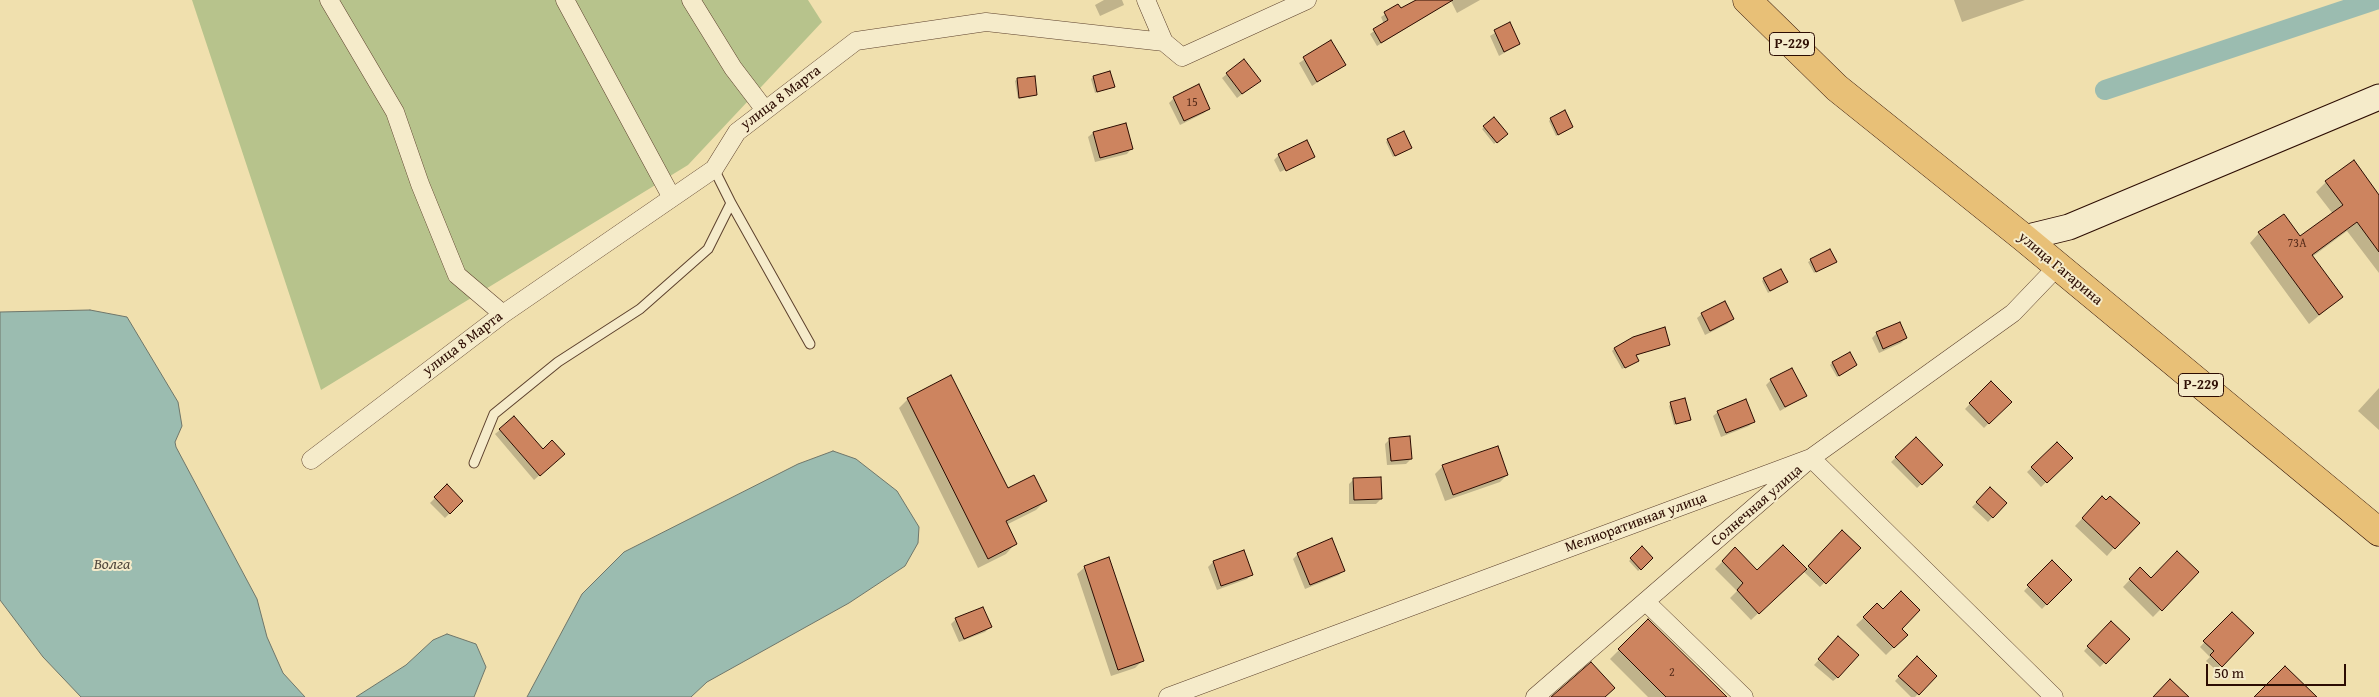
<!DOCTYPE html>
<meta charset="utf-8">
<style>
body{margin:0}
#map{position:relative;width:2379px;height:697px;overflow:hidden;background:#f0e0ae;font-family:"Gentium Book Plus",serif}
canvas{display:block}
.scale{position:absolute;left:2206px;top:664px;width:140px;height:22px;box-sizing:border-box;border:2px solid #2c0c02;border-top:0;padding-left:6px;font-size:15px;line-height:18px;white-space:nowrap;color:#2c0c02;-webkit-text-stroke:4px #f5ebca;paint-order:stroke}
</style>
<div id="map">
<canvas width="2379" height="697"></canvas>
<div class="scale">50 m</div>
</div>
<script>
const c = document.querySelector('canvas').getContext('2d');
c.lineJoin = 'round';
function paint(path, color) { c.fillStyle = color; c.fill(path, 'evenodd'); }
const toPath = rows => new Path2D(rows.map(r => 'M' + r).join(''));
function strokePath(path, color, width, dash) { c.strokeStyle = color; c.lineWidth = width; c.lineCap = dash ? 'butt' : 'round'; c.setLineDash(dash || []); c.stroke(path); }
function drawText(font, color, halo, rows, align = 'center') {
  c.font = font + ' "Gentium Book Plus",serif'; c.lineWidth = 4; c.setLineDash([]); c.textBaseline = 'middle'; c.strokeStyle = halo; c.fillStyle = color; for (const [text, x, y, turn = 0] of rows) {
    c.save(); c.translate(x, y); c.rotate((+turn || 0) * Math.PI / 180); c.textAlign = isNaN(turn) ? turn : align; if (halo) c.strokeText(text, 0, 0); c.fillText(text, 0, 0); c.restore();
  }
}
paint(toPath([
 [192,0,808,0,822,22,688,165,321,390]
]), '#b7c38c');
const water = toPath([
 [90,310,127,317,178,402,182,426,175,442,176,447,257,599,267,637,283,673,305,697,81,697,43,657,0,600,0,312,90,310],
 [833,451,856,459,897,491,919,527,918,543,905,566,849,603,707,682,691,697,527,697,582,594,624,552,798,464,833,451],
 [447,634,476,644,486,667,474,697,356,697,406,665,433,640,447,634]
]);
paint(water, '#9bbcb0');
strokePath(water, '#6f766a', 1);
paint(toPath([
 [1104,0,1122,0,1124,5,1100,16,1095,5],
 [1418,0,1480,0,1457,13,1451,1,1377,46,1370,34,1384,24,1381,17,1398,6,1400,10],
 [1954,0,2025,0,1962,22],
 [1509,24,1519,44,1499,56,1490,36],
 [1331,42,1344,64,1312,86,1299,63],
 [1227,74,1254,85,1237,98,1222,78],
 [1093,77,1113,87,1095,93,1091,79],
 [1017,79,1036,95,1018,99,1015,81],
 [1174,98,1209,108,1204,113,1180,125,1169,103],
 [1494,119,1506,134,1494,144,1482,129],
 [1551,119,1570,129,1556,136,1549,121],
 [1093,133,1131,149,1127,154,1095,162,1088,137],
 [1388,140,1409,149,1393,157,1386,142],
 [1279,155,1313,156,1309,160,1309,158,1280,172,1274,160],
 [2326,182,2379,197,2379,273,2347,231,2312,257,2341,297,2309,324,2250,243,2259,233,2300,238,2333,214,2316,192],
 [1829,251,1833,264,1814,273,1808,262],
 [1764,279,1787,282,1768,293,1762,281],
 [1702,314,1732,319,1727,324,1705,335,1697,318],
 [1877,333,1906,338,1901,343,1879,353,1872,338],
 [1668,344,1635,356,1635,363,1622,369,1612,351,1614,349],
 [1832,363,1856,365,1837,377,1830,365],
 [1771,380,1805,396,1780,411,1766,385],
 [1991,382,2010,402,1984,428,1965,409],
 [2379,388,2379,430,2358,411],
 [908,399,1007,490,1045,501,1036,510,1006,525,1015,544,1006,554,978,568,899,408],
 [1671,404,1690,419,1674,425,1669,406],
 [1718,412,1753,422,1749,426,1721,437,1713,416],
 [500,430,543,451,558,459,534,480,495,434],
 [1916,438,1941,465,1917,488,1891,462],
 [1390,439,1411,459,1406,464,1387,465,1385,444],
 [2057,444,2071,458,2041,487,2027,472],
 [1443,466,1507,475,1500,482,1445,501,1435,474],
 [1354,479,1381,499,1376,504,1349,504,1349,484],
 [447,486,462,501,445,518,430,503],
 [1990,489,2006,503,1988,522,1972,507],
 [2095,505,2114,548,2107,556,2075,526],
 [1842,532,1859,548,1820,587,1803,571,1751,620,1730,598,1737,591,1715,569,1735,549,1757,572,1806,570],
 [1642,548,1652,558,1638,571,1629,561],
 [1298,554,1344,570,1339,575,1305,589,1293,559],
 [1213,562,1252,574,1247,579,1217,590,1208,567],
 [2052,562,2070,580,2042,609,2024,591],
 [1085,567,1142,661,1135,668,1111,676,1077,574],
 [2140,569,2151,579,2197,572,2153,617,2123,587],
 [1877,605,1906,635,1886,655,1856,625],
 [2232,613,2252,633,2216,670,2206,661,2210,657,2200,647],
 [956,619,990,627,985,632,959,642,951,624],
 [1648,621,1725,697,1648,697,1610,659],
 [2111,622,2128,639,2100,667,2084,651],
 [1834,643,1838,677,1833,681,1814,665],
 [1917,658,1935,676,1915,697,1911,697,1895,681]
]), '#0003');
strokePath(toPath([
 [2105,90,2375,0]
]), '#9bbcb0', 20);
const building = toPath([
 [1416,0,1453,0,1381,43,1373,29,1388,20,1384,12,1398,4,1401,8,1416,0],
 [1510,22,1520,44,1504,52,1494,30,1510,22],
 [1331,40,1346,65,1317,82,1303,57,1331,40],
 [1244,59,1261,81,1242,94,1226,73,1244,59],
 [1110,71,1115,87,1097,92,1093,76,1110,71],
 [1035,76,1037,95,1019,98,1017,78,1035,76],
 [1199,84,1210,109,1184,121,1173,97,1199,84],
 [1565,110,1573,127,1558,135,1550,118,1565,110],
 [1494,117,1508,134,1497,143,1483,126,1494,117],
 [1126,123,1133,149,1100,158,1093,132,1126,123],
 [1404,131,1412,148,1395,156,1387,139,1404,131],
 [1307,140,1315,157,1286,171,1278,154,1307,140],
 [2354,160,2379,195,2379,252,2357,222,2312,255,2343,297,2319,315,2258,232,2284,214,2300,236,2343,205,2325,181,2354,160],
 [1830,249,1837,262,1816,272,1810,259,1830,249],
 [1781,269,1788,282,1770,291,1763,278,1781,269],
 [1725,301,1734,319,1710,331,1701,313,1725,301],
 [1900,322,1907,338,1883,349,1876,332,1900,322],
 [1665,327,1670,345,1636,355,1639,361,1625,368,1614,348,1633,337,1665,327],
 [1850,352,1857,365,1839,376,1832,362,1850,352],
 [1792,368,1807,396,1785,407,1770,379,1792,368],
 [951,375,1008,488,1034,475,1047,501,1006,521,1017,544,988,559,907,398,951,375],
 [1991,381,2012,402,1989,424,1969,403,1991,381],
 [1685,398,1691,420,1676,424,1670,402,1685,398],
 [1746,399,1755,422,1726,433,1717,411,1746,399],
 [514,416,543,449,552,440,565,454,540,476,499,429,514,416],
 [1410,436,1412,459,1391,461,1389,438,1410,436],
 [1916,437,1943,465,1922,485,1895,457,1916,437],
 [2057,442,2073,458,2047,483,2031,467,2057,442],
 [1498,446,1508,475,1453,495,1442,465,1498,446],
 [1381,477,1382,499,1354,500,1353,478,1381,477],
 [447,484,463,501,450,514,434,497,447,484],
 [1990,487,2007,503,1993,518,1976,502,1990,487],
 [2102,496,2106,500,2110,496,2140,523,2115,549,2082,518,2102,496],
 [1842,530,1861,548,1826,584,1808,566,1842,530],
 [1332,538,1345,571,1310,585,1297,553,1332,538],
 [1783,545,1807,569,1759,614,1737,590,1743,583,1722,561,1735,547,1757,570,1783,545],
 [1642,546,1653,558,1641,570,1630,558,1642,546],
 [1244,550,1253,575,1221,586,1213,561,1244,550],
 [2177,551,2199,572,2162,611,2129,579,2140,567,2151,578,2177,551],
 [1109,557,1144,661,1118,670,1084,566,1109,557],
 [2052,560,2072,580,2047,605,2027,585,2052,560],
 [1901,591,1920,610,1902,629,1908,635,1894,648,1863,617,1877,603,1883,609,1901,591],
 [983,607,992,627,964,639,955,618,983,607],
 [2232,612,2254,633,2222,667,2210,655,2214,651,2203,641,2232,612],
 [1648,619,1727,697,1666,697,1618,649,1648,619],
 [2111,621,2130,639,2106,664,2087,646,2111,621],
 [1838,636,1859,655,1838,678,1818,659,1838,636],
 [1917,656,1937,676,1919,695,1898,676,1917,656],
 [1591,662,1615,688,1605,697,1551,697,1591,662],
 [2285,666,2317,697,2254,697,2285,666],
 [2170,679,2189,697,2153,697,2170,679]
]);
paint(building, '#cd845f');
strokePath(building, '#2c0c02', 1);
const lane = toPath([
 [731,203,810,344],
 [474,463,494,414,558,362,640,309,708,249,731,203,714,169]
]);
const street = toPath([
 [329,0,395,112,420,184,457,275,503,314],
 [565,0,672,198],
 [691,0,733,68,765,110],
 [1146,0,1164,42],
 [311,460,503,314,714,169,737,132,856,41,986,22,1164,42,1182,57,1307,0],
 [1647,603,1744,697],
 [1168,697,1811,458,2013,313,2057,267],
 [1535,697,1811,458,2054,697]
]);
const secondary = toPath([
 [2024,238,2069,227,2379,97]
]);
const primary = toPath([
 [1747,0,1837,88,2024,238,2379,532]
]);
strokePath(lane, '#5d412d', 11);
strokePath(street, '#5d412d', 19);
strokePath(secondary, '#2c0c02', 27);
strokePath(primary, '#2c0c02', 29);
strokePath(lane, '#f5ebca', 9);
strokePath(street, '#f5ebca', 18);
strokePath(secondary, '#f5ebca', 25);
strokePath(primary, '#e8c077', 28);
drawText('12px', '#542a19', null, [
 ["15",1192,103],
 ["73А",2297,244],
 ["2",1672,673]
]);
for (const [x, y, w] of [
 [1792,44,45],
 [2201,385,45]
]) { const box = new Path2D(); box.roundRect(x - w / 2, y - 11.5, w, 23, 4); c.fillStyle = '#f5ebca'; c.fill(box); strokePath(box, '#2c0c02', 1); }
drawText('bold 14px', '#2c0c02', null, [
 ["Р-229",1792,44],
 ["Р-229",2201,385]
]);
drawText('15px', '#2c0c02', '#f5ebca', [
 ["улица 8 Марта",781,98,-37],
 ["улица Гагарина",2060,269,40],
 ["улица 8 Марта",463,344,-37],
 ["Солнечная улица",1757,506,-41],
 ["Мелиоративная улица",1636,523,-20]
]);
drawText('italic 16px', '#534a3f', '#f5ebca', [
 ["Волга",112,565]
]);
</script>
